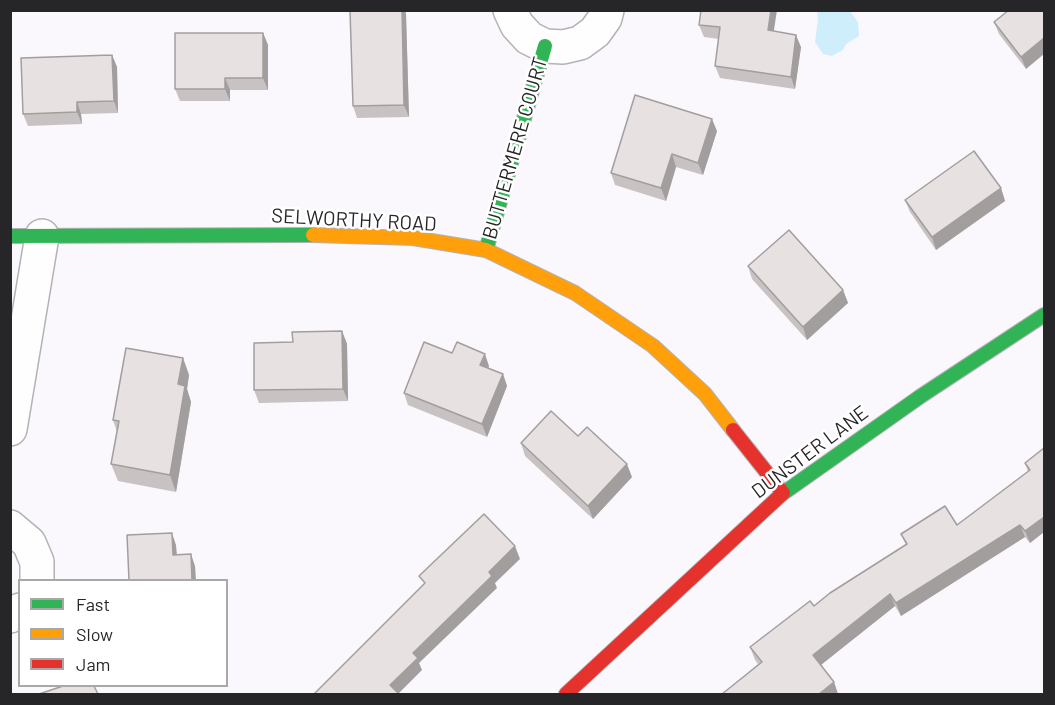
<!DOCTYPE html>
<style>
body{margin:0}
#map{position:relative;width:1055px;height:705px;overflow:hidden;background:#faf8fd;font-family:Barlow,sans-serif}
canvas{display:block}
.frame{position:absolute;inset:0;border:12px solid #262527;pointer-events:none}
.legend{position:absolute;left:18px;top:579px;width:210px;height:108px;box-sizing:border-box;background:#fff;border:2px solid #a8a8a9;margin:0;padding:8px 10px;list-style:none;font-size:18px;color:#262527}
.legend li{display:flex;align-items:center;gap:12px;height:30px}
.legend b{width:30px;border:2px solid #a8a8a9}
</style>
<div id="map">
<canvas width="1055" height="705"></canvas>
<div class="frame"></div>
<ul class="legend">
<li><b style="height:8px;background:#30b455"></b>Fast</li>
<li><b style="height:8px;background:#ff9f0a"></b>Slow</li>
<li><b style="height:8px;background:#e5322d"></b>Jam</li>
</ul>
</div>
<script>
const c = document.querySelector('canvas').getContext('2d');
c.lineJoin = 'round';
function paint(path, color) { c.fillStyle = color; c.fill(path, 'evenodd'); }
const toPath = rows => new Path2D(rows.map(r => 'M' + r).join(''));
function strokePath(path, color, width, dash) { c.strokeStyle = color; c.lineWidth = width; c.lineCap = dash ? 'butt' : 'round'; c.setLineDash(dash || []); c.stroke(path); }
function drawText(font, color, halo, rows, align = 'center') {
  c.font = font + ' Barlow,sans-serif'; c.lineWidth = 5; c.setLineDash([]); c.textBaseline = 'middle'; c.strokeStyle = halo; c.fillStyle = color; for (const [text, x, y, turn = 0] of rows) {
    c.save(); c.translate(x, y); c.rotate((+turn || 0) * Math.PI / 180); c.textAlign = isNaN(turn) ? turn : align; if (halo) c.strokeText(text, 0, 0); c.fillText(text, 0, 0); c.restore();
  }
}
paint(toPath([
 [817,11,850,11,858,22,859,36,846,44,843,50,832,56,823,54,815,42,818,19]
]), '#ceeefc');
const street = toPath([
 [510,10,517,25,529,38,545,46,563,47,580,43,595,32,605,18,607,10],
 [10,429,42,236],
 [10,527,29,543,37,562,37,580],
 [10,616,20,610]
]);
const fast = toPath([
 [10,236,313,235],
 [486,250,545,46],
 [782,494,921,396,1044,315]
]);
const slow = toPath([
 [313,235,413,238,486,250,575,293,653,346,705,394,733,430]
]);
const jam = toPath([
 [733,430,783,493],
 [566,694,782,494]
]);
strokePath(street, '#b3b2b5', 36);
strokePath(fast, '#b3b2b5', 16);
strokePath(slow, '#b3b2b5', 16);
strokePath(jam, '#b3b2b5', 16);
strokePath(street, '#fefeff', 33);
strokePath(fast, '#30b455', 14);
strokePath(slow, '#ff9f0a', 14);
strokePath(jam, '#e5322d', 14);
paint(toPath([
 [350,10,405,10,406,14,409,117,357,118,353,106],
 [1009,10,1026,69,999,34,994,22],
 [699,25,774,31,801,47,795,89,720,78,715,66,719,39,704,37],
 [263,33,268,45,268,90,230,90,230,101,180,101,175,89],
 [112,55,117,67,118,113,81,114,82,124,28,126,23,114],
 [717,131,703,175,676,167,666,201,615,185,611,173],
 [1001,188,1005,201,936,250,910,212,905,200],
 [748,266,843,290,848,303,807,340,752,279],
 [342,331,347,344,348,401,259,403,254,390,293,342],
 [452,353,489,366,488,368,503,374,507,386,487,437,408,405,404,393],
 [183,358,189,375,187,389,191,402,176,492,118,481,111,464,117,432,113,420],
 [578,436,632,477,593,519,525,456,521,443],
 [1044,448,1044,532,1030,543,1025,537,901,616,895,606,821,665,834,682,838,694,722,694,758,664,755,660,750,647,906,545,901,534,957,525,1028,472,1025,463]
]), '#c8c2c2');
paint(toPath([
 [402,10,405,10,406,14,409,117,404,105],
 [771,10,777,10,772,43,768,30],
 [263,33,268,45,268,90,263,78],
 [796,35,801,47,795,89,791,77],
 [1044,38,1044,54,1026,69,1021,57],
 [112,55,117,67,118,113,114,101],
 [225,78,230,90,230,101,225,89],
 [77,102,81,114,82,124,77,112],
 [712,119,717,131,703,175,698,163],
 [672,154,676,167,666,201,661,188],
 [1001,188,1005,201,936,250,932,237],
 [843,290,848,303,807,340,803,327],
 [342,331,347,344,348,401,343,389],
 [485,354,489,366,485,377,480,365],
 [183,358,189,375,187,389,191,402,176,492,170,475,178,384],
 [503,374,507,386,487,437,482,424],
 [627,464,632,477,593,519,588,506],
 [1044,517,1044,532,1030,543,1025,531],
 [1020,525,1025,537,901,616,896,603],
 [172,533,176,545,178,567,173,555],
 [515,546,520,559,495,583,497,588,419,663,422,670,398,694,390,685,413,653,489,572],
 [191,554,195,566,196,580,192,580],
 [890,594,895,606,817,668,813,655],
 [834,682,838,694,819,694]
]), '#a29e9e');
const building = toPath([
 [350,10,402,10,404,105,353,106,350,10],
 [701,10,771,10,768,30,796,35,791,77,715,66,720,27,699,25,701,10],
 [1009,10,1044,10,1044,38,1021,57,994,22,1009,10],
 [175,33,263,33,263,78,225,78,225,89,175,89,175,33],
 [112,55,114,101,77,102,77,112,23,114,21,58,112,55],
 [635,95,712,119,698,163,672,154,661,188,611,173,635,95],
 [974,151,1001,188,932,237,905,200,974,151],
 [789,230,843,290,803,327,748,266,789,230],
 [342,331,343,389,254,390,254,343,293,342,292,332,342,331],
 [424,342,452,353,457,342,485,354,480,365,503,374,482,424,404,393,424,342],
 [126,348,183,358,178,384,185,386,170,475,111,464,119,421,113,420,126,348],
 [551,411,578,436,587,427,627,464,588,506,521,443,551,411],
 [1044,448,1044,517,1025,531,1020,525,896,603,890,594,813,655,834,682,819,694,722,694,762,662,750,647,810,601,814,606,830,593,907,544,901,534,945,506,957,525,1030,470,1025,463,1044,448],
 [484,514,515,546,489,572,492,576,413,653,418,658,390,685,399,694,314,694,425,583,419,576,484,514],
 [172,533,173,555,191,554,192,580,129,580,127,535,172,533],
 [63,686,94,686,98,694,39,694,63,686]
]);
paint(building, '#e8e1e2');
strokePath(building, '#a29e9e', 1.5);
drawText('20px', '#262527', '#fff', [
 ["BUTTERMERE COURT",515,148,-74],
 ["SELWORTHY ROAD",354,220,3],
 ["DUNSTER LANE",810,452,-37]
]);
</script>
